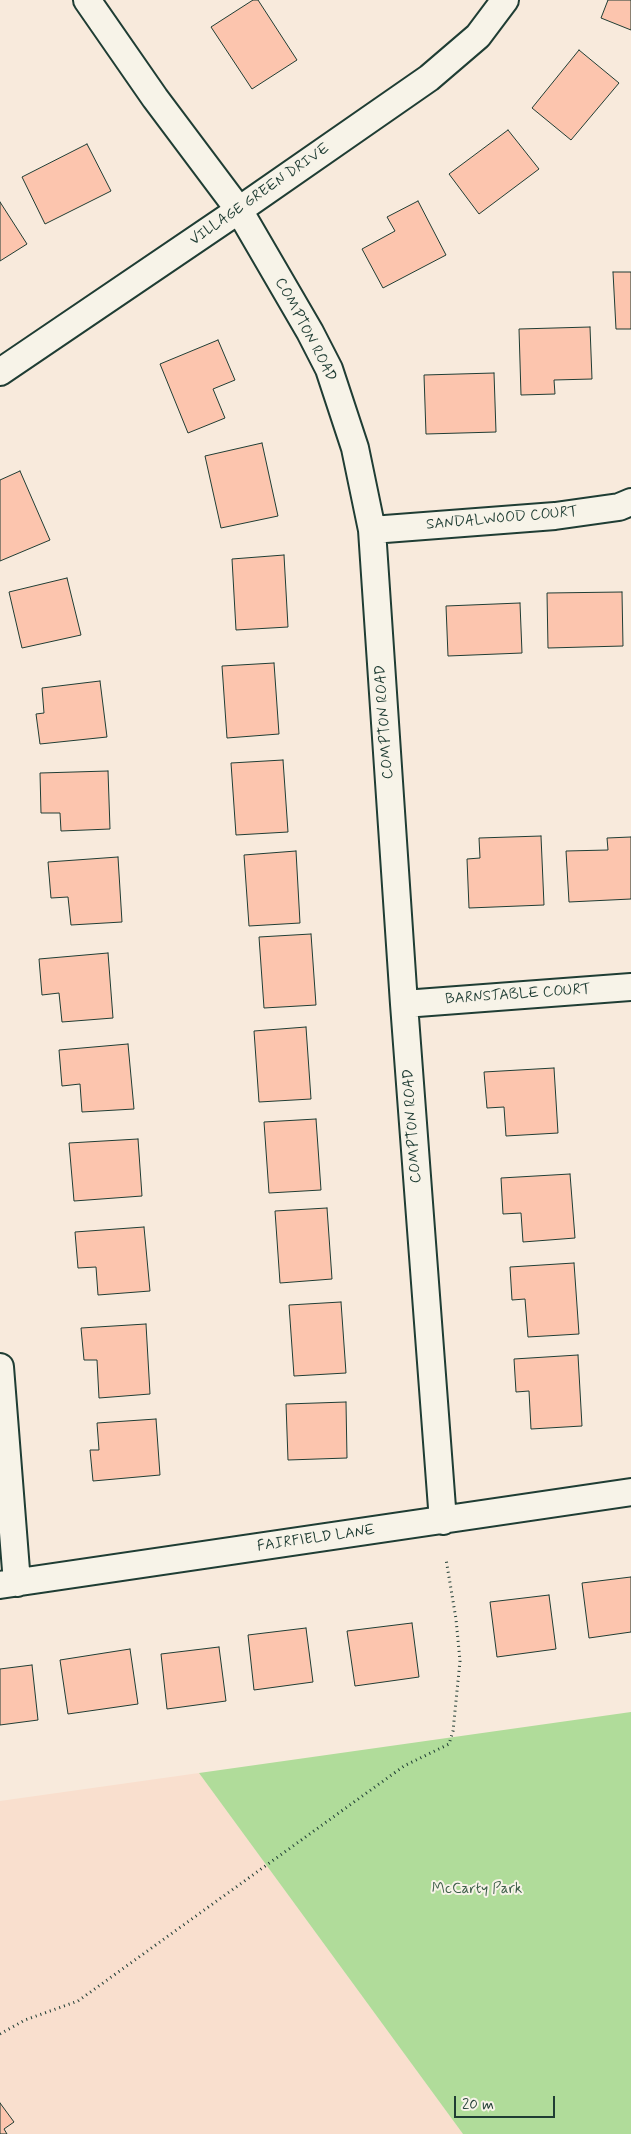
<!DOCTYPE html>
<style>
body{margin:0}
#map{position:relative;width:631px;height:2134px;overflow:hidden;background:#f8eadc;font-family:Mynerve,sans-serif}
canvas{display:block}
.scale{position:absolute;left:454px;top:2096px;width:101px;height:22px;box-sizing:border-box;border:2px solid #1f3d34;border-top:0;padding-left:6px;font-size:15px;line-height:18px;white-space:nowrap;color:#1f3d34;-webkit-text-stroke:4px #f7f3e8;paint-order:stroke}
</style>
<div id="map">
<canvas width="631" height="2134"></canvas>
<div class="scale">20 m</div>
</div>
<script>
const ctx = document.querySelector('canvas').getContext('2d');
ctx.lineJoin = 'round';
function fill(path, color) { ctx.fillStyle = color; ctx.fill(path, 'evenodd'); }
const shape = rows => new Path2D(rows.map(r => 'M' + r).join(''));
function stroke(path, color, width, dash) { ctx.strokeStyle = color; ctx.lineWidth = width; ctx.lineCap = dash ? 'butt' : 'round'; ctx.setLineDash(dash || []); ctx.stroke(path); }
function label(font, color, halo, rows, align = 'center') {
  ctx.font = font + ' Mynerve,sans-serif'; ctx.lineWidth = 4; ctx.setLineDash([]); ctx.textBaseline = 'middle'; ctx.strokeStyle = halo; ctx.fillStyle = color; for (const [text, x, y, turn = 0] of rows) {
    ctx.save(); ctx.translate(x, y); ctx.rotate((+turn || 0) * Math.PI / 180); ctx.textAlign = isNaN(turn) ? turn : align; if (halo) ctx.strokeText(text, 0, 0); ctx.fillText(text, 0, 0); ctx.restore();
  }
}
fill(shape([
 [199,1773,463,2134,0,2134,0,1801]
]), '#f9dfce');
fill(shape([
 [631,1712,631,2134,463,2134,199,1773]
]), '#b0dc9a');
const building = shape([
 [253,0,258,0,297,60,252,89,211,27,253,0],
 [608,0,631,0,631,30,601,18,608,0],
 [579,50,619,83,571,140,532,108,579,50],
 [508,130,539,169,479,214,449,174,508,130],
 [87,144,111,191,45,224,22,177,87,144],
 [418,201,446,255,383,288,362,249,395,231,387,217,418,201],
 [0,202,27,244,0,261,0,202],
 [613,272,631,272,631,329,616,329,613,272],
 [590,327,592,379,554,380,555,394,521,395,519,329,590,327],
 [218,340,235,380,213,389,225,418,188,433,160,364,218,340],
 [494,373,496,432,426,434,424,375,494,373],
 [262,443,278,516,221,528,205,456,262,443],
 [20,471,50,540,0,561,0,480,20,471],
 [284,555,288,627,236,630,232,559,284,555],
 [67,578,81,635,22,648,9,592,67,578],
 [622,592,623,646,548,648,547,593,622,592],
 [520,603,522,653,448,656,446,606,520,603],
 [274,663,279,734,227,738,222,666,274,663],
 [100,681,107,737,40,744,36,714,44,713,42,688,100,681],
 [283,760,288,832,236,835,231,763,283,760],
 [108,771,110,829,61,831,60,813,41,813,40,773,108,771],
 [541,836,544,905,469,908,467,859,480,858,479,838,541,836],
 [631,837,631,899,569,902,566,851,608,850,607,838,631,837],
 [296,851,300,923,249,926,244,855,296,851],
 [118,857,122,922,71,925,68,897,51,898,48,862,118,857],
 [311,934,316,1005,264,1008,259,937,311,934],
 [108,953,113,1018,62,1022,59,993,42,995,39,959,108,953],
 [306,1027,311,1099,259,1102,254,1031,306,1027],
 [128,1044,134,1109,82,1112,80,1084,62,1086,59,1050,128,1044],
 [554,1068,558,1133,506,1136,504,1107,487,1108,484,1072,554,1068],
 [316,1119,321,1190,269,1193,264,1122,316,1119],
 [138,1139,142,1196,74,1201,69,1143,138,1139],
 [570,1174,575,1238,523,1242,521,1213,503,1214,501,1178,570,1174],
 [327,1208,332,1279,280,1283,275,1211,327,1208],
 [144,1227,150,1291,98,1295,96,1267,78,1268,75,1232,144,1227],
 [574,1263,579,1334,528,1337,525,1299,512,1300,510,1267,574,1263],
 [341,1302,346,1373,294,1376,289,1305,341,1302],
 [146,1324,150,1394,99,1398,97,1360,84,1360,81,1328,146,1324],
 [578,1355,582,1426,531,1429,529,1391,516,1392,514,1359,578,1355],
 [346,1402,347,1458,288,1460,286,1404,346,1402],
 [156,1419,160,1475,93,1481,90,1450,99,1450,97,1423,156,1419],
 [631,1577,631,1632,589,1638,582,1583,631,1577],
 [549,1595,556,1649,497,1657,490,1602,549,1595],
 [412,1623,419,1677,355,1686,347,1631,412,1623],
 [306,1628,313,1682,254,1690,248,1635,306,1628],
 [219,1647,226,1701,167,1709,161,1654,219,1647],
 [130,1649,138,1704,68,1714,60,1660,130,1649],
 [32,1665,38,1720,0,1725,0,1669,32,1665],
 [0,2103,14,2122,4,2129,7,2134,0,2134,0,2103]
]);
fill(building, '#fcc5ae');
stroke(building, '#1f3d34', 1);
const street = shape([
 [87,0,155,98,239,210,310,332,329,369,355,448,372,530,404,1004,443,1521],
 [0,372,239,210,429,78,478,36,505,0],
 [372,530,555,516,619,507,631,502],
 [404,1004,631,987],
 [0,1367,17,1583],
 [0,1585,631,1492]
]);
stroke(street, '#1f3d34', 30);
stroke(shape([
 [0,2034,25,2020,78,2001,404,1766,449,1744,453,1731,460,1661,456,1619,446,1559]
]), '#1f3d34', 3, [1, 4]);
stroke(street, '#f7f3e8', 26);
label('15px', '#1f3d34', '#f7f3e8', [
 ["VILLAGE GREEN DRIVE",260,195,-35],
 ["COMPTON ROAD",305,330,62],
 ["SANDALWOOD COURT",502,519,-5],
 ["COMPTON ROAD",385,722,-94],
 ["BARNSTABLE COURT",518,995,-4],
 ["COMPTON ROAD",413,1126,-94],
 ["FAIRFIELD LANE",316,1539,-8]
]);
label('15px', '#3c5d48', '#f7f3e8', [
 ["McCarty Park",477,1890]
]);
</script>
